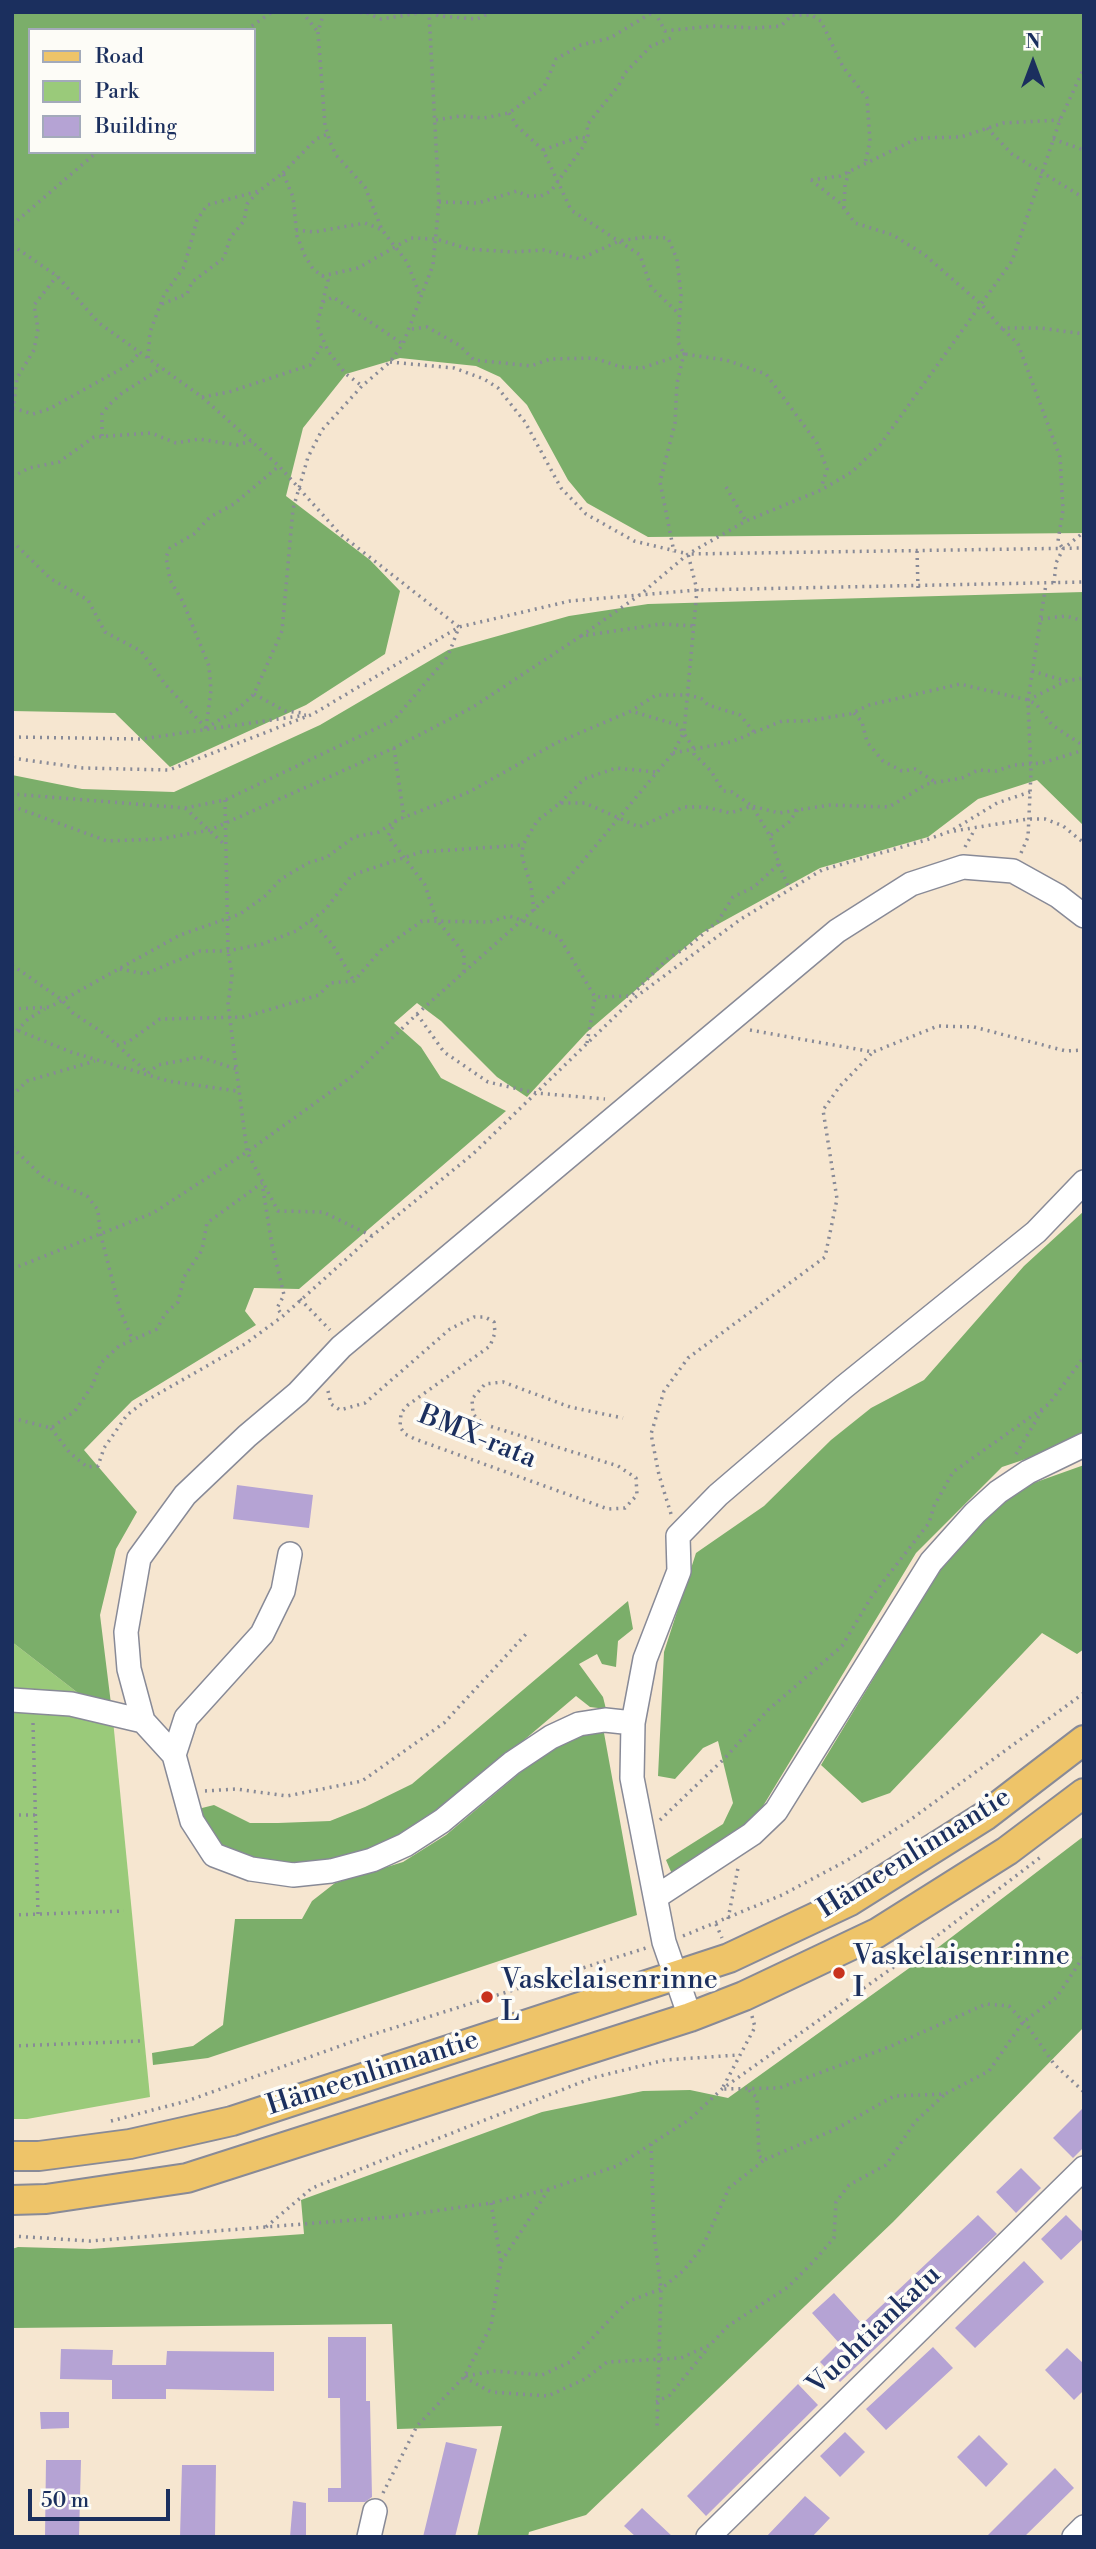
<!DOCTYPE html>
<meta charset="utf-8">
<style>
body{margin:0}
#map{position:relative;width:1096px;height:2549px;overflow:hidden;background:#f6e6d0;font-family:"Libre Bodoni",serif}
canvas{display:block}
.frame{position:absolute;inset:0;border:14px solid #1b2f5e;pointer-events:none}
.legend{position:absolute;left:28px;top:28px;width:228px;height:126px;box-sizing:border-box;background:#fdfcf7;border:2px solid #a3aaba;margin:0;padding:9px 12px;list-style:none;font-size:21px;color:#1b2f5e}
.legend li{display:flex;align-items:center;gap:14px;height:35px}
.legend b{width:35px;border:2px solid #a3aaba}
.north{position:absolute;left:998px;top:28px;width:70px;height:70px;-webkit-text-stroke:5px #fdfcf7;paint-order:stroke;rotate:0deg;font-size:19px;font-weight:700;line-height:28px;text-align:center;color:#1b2f5e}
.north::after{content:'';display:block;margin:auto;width:24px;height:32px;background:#1b2f5e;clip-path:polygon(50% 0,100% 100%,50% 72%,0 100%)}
.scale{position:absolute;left:28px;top:2489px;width:142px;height:32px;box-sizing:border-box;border:4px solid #1b2f5e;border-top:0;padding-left:9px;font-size:21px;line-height:24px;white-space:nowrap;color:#1b2f5e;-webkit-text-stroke:5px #fdfcf7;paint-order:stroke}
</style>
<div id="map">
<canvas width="1096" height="2549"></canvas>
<div class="frame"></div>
<ul class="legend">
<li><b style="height:9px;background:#eec469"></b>Road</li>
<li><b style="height:19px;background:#9aca7a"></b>Park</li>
<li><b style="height:19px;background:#b5a3d4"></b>Building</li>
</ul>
<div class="north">N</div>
<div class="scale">50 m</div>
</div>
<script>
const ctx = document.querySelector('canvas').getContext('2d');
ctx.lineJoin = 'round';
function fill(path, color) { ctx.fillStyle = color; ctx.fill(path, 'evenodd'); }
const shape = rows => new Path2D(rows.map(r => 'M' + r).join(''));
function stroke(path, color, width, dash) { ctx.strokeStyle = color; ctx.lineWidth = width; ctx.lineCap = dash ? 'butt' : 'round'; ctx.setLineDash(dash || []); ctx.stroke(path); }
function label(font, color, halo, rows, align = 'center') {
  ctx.font = font + ' "Libre Bodoni",serif'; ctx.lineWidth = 7; ctx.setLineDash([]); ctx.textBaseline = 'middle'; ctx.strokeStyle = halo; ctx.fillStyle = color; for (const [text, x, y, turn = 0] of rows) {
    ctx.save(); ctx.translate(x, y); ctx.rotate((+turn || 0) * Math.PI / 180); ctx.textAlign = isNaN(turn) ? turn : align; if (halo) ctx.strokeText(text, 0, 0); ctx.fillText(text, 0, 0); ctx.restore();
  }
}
fill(shape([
 [12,1642,113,1720,150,2097,27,2119,12,2119]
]), '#9aca7a');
fill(shape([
 [12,12,1084,12,1084,533,648,537,587,503,568,480,527,405,500,377,476,366,400,358,346,374,303,428,286,496,370,560,400,591,385,654,306,705,170,767,115,713,12,711],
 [30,30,254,30,254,152,30,152],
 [1084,592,1084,826,1037,780,978,799,928,837,820,868,702,933,587,1032,527,1097,497,1077,441,1021,417,1003,394,1023,421,1047,441,1078,506,1111,299,1289,254,1288,245,1311,256,1325,132,1401,84,1450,137,1512,116,1549,100,1615,113,1720,12,1642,12,775,82,789,174,792,320,725,448,650,569,616,648,604],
 [1084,1211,1084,1434,1062,1447,1002,1467,916,1553,757,1816,672,1874,666,1860,723,1824,733,1803,718,1741,703,1748,675,1779,658,1776,664,1652,696,1553,764,1506,831,1440,871,1408,924,1380,1024,1266],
 [1084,1465,1084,1649,1077,1654,1042,1633,890,1793,862,1803,821,1765,941,1567,988,1509,1014,1490],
 [628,1601,633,1629,618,1641,616,1667,602,1664,597,1654,579,1664,603,1697,606,1709,590,1707,576,1696,432,1818,383,1850,287,1868,224,1853,198,1809,214,1805,250,1823,278,1823,330,1821,365,1807,412,1784],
 [587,1731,604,1733,637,1915,208,2058,153,2065,152,2053,193,2046,223,2025,235,1919,302,1919,312,1901,335,1883,403,1862,446,1835,547,1750],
 [1084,1836,1084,2027,893,2222,586,2515,529,2532,528,2537,477,2537,502,2426,397,2429,392,2324,12,2328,12,2249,18,2247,90,2249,304,2234,301,2200,542,2112,643,2091,690,2090,728,2098,940,1946]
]), '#7bae6a');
fill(shape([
 [237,1485,313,1495,309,1528,233,1519],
 [1084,2107,1084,2147,1073,2158,1053,2138],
 [1021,2168,1041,2188,1016,2213,996,2192],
 [978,2215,997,2234,840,2382,820,2362,839,2343,812,2313,834,2293,862,2324],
 [1066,2215,1084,2233,1084,2238,1061,2260,1041,2239],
 [1024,2261,1044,2282,975,2348,955,2328],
 [328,2337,366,2337,366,2401,370,2401,372,2497,365,2502,328,2502,328,2488,341,2488,340,2398,328,2398],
 [933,2347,953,2368,886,2430,866,2409],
 [1067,2348,1084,2364,1084,2390,1074,2400,1045,2370],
 [61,2349,113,2350,112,2365,166,2365,167,2351,274,2352,274,2391,166,2389,166,2399,112,2399,112,2380,60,2379],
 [798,2384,818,2405,706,2516,687,2496],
 [40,2412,69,2412,69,2428,41,2429],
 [845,2432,865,2452,840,2477,820,2456],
 [979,2435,1008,2464,986,2487,957,2457],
 [446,2442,477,2449,455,2537,423,2537],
 [46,2460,81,2460,79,2537,45,2537],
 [182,2465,216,2465,215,2537,180,2537],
 [1055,2468,1074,2488,1024,2537,986,2537],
 [805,2496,830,2518,812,2537,766,2537],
 [293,2501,306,2503,306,2537,290,2537],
 [642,2508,673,2537,636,2537,624,2526]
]), '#b5a3d4');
const minor = shape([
 [290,1554,283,1591,262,1634,186,1718,174,1755,192,1821,214,1855,251,1869,293,1875,331,1871,372,1860,405,1845,442,1821,512,1763,551,1737,579,1724,605,1720,633,1723],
 [12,1700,71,1704,143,1721,174,1755],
 [143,1721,129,1669,126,1632,139,1558,185,1495,247,1436,298,1393,341,1347,837,931,911,884,963,867,1013,871,1058,896,1084,916],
 [656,1897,752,1834,776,1811,931,1562,975,1513,998,1492,1028,1472,1084,1445],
 [690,2017,664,1942,632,1778,633,1723,645,1659,679,1571,678,1536,718,1495,844,1387,1036,1232,1084,1182],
 [369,2537,375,2511],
 [708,2537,1084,2168],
 [1074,2537,1084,2527]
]);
const major = shape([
 [12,2156,39,2156,130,2144,232,2121,729,1958,850,1901,985,1816,1084,1740],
 [12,2200,46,2199,187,2178,690,2017,744,1996,877,1933,1007,1851,1084,1793]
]);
stroke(minor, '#888a97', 26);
stroke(major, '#888a97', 32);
stroke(shape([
 [302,12,318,32],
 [324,12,318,32,325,125,330,142,336,155,365,187,382,230,407,262,421,298],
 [353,12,367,13,381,19,426,12],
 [430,12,439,16,477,19,492,12],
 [655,12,665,31,712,26,756,28,781,26,792,15,811,15,821,21,843,67,867,98,870,141,865,164],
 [12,14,15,12],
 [246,30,272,12],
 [509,113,517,126,543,150,571,210,640,255,651,287,679,314],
 [436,120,460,116,484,118,509,113,544,87,556,59,581,45,610,38,653,12],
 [987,128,1012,154,1084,198],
 [1053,139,1084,150],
 [543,150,579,137,586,138],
 [283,173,316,139,328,134],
 [811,180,840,203,855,223,893,235,925,255,983,306,1001,328,1041,328,1084,334],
 [811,180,840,176,918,138,961,137,1003,123,1060,120],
 [439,202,478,203,517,191,527,196,541,196,551,191,583,147,588,135,587,125,619,85,625,73,651,46,671,38],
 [844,208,845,185,849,172],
 [12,225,97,152],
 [296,230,314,232,365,223,382,230],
 [12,245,57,276,99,323,202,397,279,466,340,534,459,627,448,656,394,720,225,800,185,808,12,794],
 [322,276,358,268,411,238,436,239,469,249,512,252,544,250,580,259,619,241,646,237,668,238,677,259,681,295,678,342,684,354,726,360,766,374,817,443,827,469,821,488],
 [323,302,333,297,403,344],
 [162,304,187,294,192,282,224,258,230,238,244,221,247,204,258,192],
 [412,329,427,327,459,345,474,360,531,366,550,359,594,358,621,367,642,368,684,354,677,383,675,423,660,482,674,552],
 [1003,329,1018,344,1060,457,1063,510,1058,541,1063,549],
 [148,358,150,332,164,295,184,267,197,220,207,205,259,191,283,173,293,197,297,236,305,256,313,269,328,280,317,325,328,351,346,374,362,386],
 [390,362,454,368,484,379,498,388,525,422,561,488,586,514,634,541,688,554],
 [202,397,229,392,310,365,324,342],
 [13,408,33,414,49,409,130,364,139,353],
 [12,417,17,378,34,350,38,329,34,305,57,276],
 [102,436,102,414,109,405,122,393,162,368],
 [12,477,29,468,59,462,94,437,151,433,176,443,199,439,237,445,251,441],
 [726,487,746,521],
 [12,541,51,579,88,600,105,632,141,651,165,684,206,728],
 [917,551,918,588],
 [1054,583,1056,563,1063,549,1084,532],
 [1041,619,1066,616,1084,621],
 [581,636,641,594,688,554,746,521,821,490,852,472,880,445,1012,261,1060,120,1084,68],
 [1032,671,1066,681],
 [254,694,285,711,304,713],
 [1028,700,1066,681,1084,678],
 [854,713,862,722,867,742,883,761,902,771,915,769,935,782],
 [206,728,238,709,254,694,282,631,293,509,308,457,322,430,362,386,390,362,403,344,433,265,439,202,429,12],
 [206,728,211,690,209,666,183,602,170,580,166,557,170,548,194,534,210,517,234,504,279,466],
 [12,737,141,739,306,715],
 [394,748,404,818],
 [673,753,731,742,782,721,806,721,850,714,869,705,960,684,1028,700,1036,704,1052,725,1084,746],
 [12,758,83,768,169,770,313,714,459,627,570,601,697,590,1084,582],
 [225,800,228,951,232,975,228,1004,247,1152,278,1211,323,1212,372,1236],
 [560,803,584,779,616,768,656,772],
 [12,806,107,841,160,839,210,830,394,748,473,707,581,636,661,624,695,626],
 [185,808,224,844],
 [396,821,388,836,425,885,436,919,464,953,464,973],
 [954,831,1028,819,1045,819,1063,826,1084,843],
 [771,835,789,822,799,808],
 [965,847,975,829],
 [1021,853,1028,837,1031,772,1028,700,1046,584],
 [779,864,789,888],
 [534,911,531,886,522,857,523,845,537,821,560,803,585,803,639,827,684,807,705,807,730,813,752,806,779,813,830,805,889,807,927,784,962,778,978,770,996,771,1014,765,1042,763,1084,750],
 [311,920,332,944,354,981],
 [12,965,62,1000,73,1013,105,1034,147,1072],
 [120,969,145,974,200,951,228,951,262,944,296,931,325,910,352,875,421,852,523,845],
 [12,1009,50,1007,180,935,240,914,264,897,281,879,308,863,327,857,354,837,379,832,397,820,469,792,556,743,631,711,656,695,689,695,702,699,708,705,740,715,754,732],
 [417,1014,444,1052,488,1082,536,1093,605,1099],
 [12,1028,71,1052,168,1081,237,1091],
 [750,1030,873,1052,938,1026,974,1027,1066,1051,1084,1050],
 [12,1036,28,1019,45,1009],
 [587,1043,595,997],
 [117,1045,128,1042,160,1019,244,1017,319,995,330,983,354,981,381,950,422,921,490,922,509,916,524,921,559,937,595,997,631,996,667,959,689,946,718,921,733,897,754,887,779,864,770,836,752,806,732,792,723,791,711,771,694,754,693,747,678,725,631,711],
 [148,1073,158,1065,200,1057,236,1069],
 [12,1096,27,1081,95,1061],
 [12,1147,44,1178,87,1196,98,1210,100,1232,120,1310,133,1341],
 [263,1189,272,1245,284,1295,277,1308,283,1316],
 [12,1269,153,1213,247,1152,354,1075,417,1014,567,880,673,753,684,732,697,590,688,554,1084,548],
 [300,1299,330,1330],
 [328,1391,331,1404,340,1410,365,1403,450,1329,474,1317,485,1317,494,1322,495,1333,490,1346,408,1405,401,1413,400,1427,405,1434,415,1439,608,1509,625,1508,637,1495,636,1478,618,1466,483,1424,473,1414,472,1399,485,1384,503,1382,570,1407,623,1418],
 [12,1418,51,1428,75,1411,92,1386,101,1363,119,1346,157,1329,165,1314,178,1302,184,1277,202,1250,207,1223,262,1183],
 [51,1428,69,1452,87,1467,98,1466,104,1448,127,1415,144,1402,245,1344,283,1316,372,1236,473,1154,633,999,741,919,822,870,926,840,951,831,997,803,1030,792],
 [1016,1454,1043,1409],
 [671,1514,659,1475,651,1434,664,1391,688,1358,825,1257,837,1199,823,1110,840,1086,873,1052],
 [33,1723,38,1914],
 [205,1791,236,1789,287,1796,362,1781,444,1723,527,1633],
 [12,1815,35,1815],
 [660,1820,725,1758,768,1710,842,1646,872,1596,929,1523,934,1506,953,1472,1049,1404,1084,1357],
 [12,1915,124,1911],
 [728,1919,738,1868],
 [716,1924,722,1938],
 [683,1936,782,1895,846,1861,910,1820,1084,1693],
 [752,2016,755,2027,722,2089,779,2088,889,2047,986,2004,1009,2006,1029,2028,1054,2064,1084,2092],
 [12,2046,141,2041],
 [749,2090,757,2098,759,2156,764,2160,836,2129,894,2096,945,2094,989,2071,1023,2022,1056,1998,1084,1956],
 [111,2121,187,2101,368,2036,646,1948],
 [651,2144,654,2234,661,2289,657,2427],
 [491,2203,501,2262],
 [266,2227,312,2188,592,2078,665,2060,738,2055],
 [12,2236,90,2241,391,2217,491,2203,549,2189,617,2166,690,2119,722,2089,933,1939,1042,1856],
 [466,2376,494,2371,542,2375,570,2362,617,2312,629,2301,661,2289,684,2270,703,2246,729,2188,763,2161],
 [464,2377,491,2392,548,2396,585,2379,607,2362,681,2358,710,2345,728,2326,788,2287,814,2261,834,2238,836,2202,849,2185,886,2165,915,2122,945,2094],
 [656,2402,670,2395,709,2347],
 [383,2493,417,2426,464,2377,491,2326,501,2262,549,2189]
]), '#888a97', 3.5, [2, 5]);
stroke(minor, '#fff', 23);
stroke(major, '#eec469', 28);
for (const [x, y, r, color] of [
 [839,1973,7,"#c8321e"],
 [487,1997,7,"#c8321e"]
]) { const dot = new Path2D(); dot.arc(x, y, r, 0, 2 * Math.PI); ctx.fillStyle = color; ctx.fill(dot); stroke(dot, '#fdfcf7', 2.5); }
label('28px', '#1b2f5e', '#fdfcf7', [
 ["BMX-rata",477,1438,22],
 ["Hämeenlinnantie",915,1854,-32],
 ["Hämeenlinnantie",373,2074,-18],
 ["Vuohtiankatu",875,2331,-44]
]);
label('28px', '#1b2f5e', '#fdfcf7', [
 ["Vaskelaisenrinne",853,1957],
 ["I",853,1989],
 ["Vaskelaisenrinne",501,1981],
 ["L",501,2013]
], 'left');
</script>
